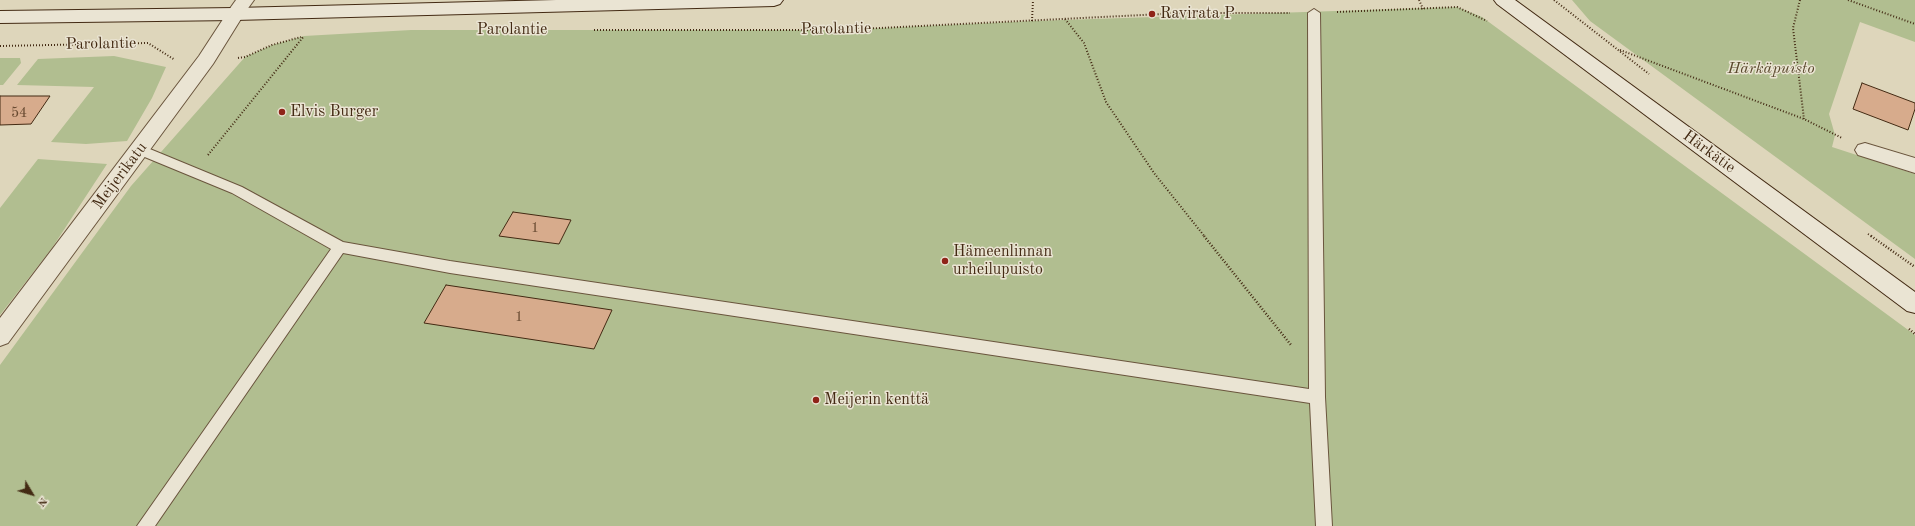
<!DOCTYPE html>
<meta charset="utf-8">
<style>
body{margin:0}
#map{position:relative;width:1915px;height:526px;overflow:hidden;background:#ded6bb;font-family:"Old Standard TT",serif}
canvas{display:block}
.north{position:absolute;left:12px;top:474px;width:40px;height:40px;-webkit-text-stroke:3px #eae4d3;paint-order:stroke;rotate:128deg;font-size:11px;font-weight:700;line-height:16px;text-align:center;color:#432a13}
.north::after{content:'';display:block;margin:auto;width:14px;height:18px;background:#432a13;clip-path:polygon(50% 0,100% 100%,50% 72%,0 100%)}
</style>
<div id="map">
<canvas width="1915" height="526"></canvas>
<div class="north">N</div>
</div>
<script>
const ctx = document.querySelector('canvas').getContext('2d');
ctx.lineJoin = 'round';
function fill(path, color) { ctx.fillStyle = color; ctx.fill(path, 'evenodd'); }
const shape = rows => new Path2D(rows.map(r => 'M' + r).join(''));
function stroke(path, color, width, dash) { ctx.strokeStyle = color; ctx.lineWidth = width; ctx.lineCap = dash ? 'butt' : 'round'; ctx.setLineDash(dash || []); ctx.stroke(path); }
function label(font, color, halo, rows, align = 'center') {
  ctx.font = font + ' "Old Standard TT",serif'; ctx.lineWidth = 3; ctx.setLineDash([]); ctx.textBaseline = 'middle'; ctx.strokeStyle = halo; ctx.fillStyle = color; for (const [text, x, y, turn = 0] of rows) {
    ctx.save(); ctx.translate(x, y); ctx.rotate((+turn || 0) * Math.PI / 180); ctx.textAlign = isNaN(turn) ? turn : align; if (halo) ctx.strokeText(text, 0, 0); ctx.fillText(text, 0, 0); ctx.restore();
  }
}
fill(shape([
 [1572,0,1915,0,1915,42,1860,22,1829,114,1835,135,1832,147,1915,174,1915,259,1590,21],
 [1457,7,1482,17,1915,335,1915,526,0,526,0,365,131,186,245,57,272,45,304,36,411,30,839,30,1032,21],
 [114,56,166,67,152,98,127,141,86,144,51,142,94,87,17,85,38,59],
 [0,58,20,58,21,63,3,85,0,85],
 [38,159,107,164,52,248,0,315,0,208]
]), '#b1be90');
const building = shape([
 [1862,83,1915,103,1915,109,1908,130,1853,109,1862,83],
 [0,96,50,96,31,124,0,125,0,96],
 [513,212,571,220,559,244,499,236,513,212],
 [446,285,612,310,594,349,424,323,446,285]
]);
fill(building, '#d7ab8c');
stroke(building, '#432a13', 1);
const service = shape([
 [1314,9,1320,13,1325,397,1332,526,1316,526,1310,403,450,273,343,253,155,526,137,526,331,249,232,193,135,153,134,150,135,147,140,145,145,147,242,187,343,242,450,261,1309,389,1308,13,1314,9]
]);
const minor = shape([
 [235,8,241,10,244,14,213,64,8,343,0,346,0,318,199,56,229,10,235,8],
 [1865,143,1915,158,1915,173,1858,155,1855,150,1858,145,1865,143]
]);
const tertiary = shape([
 [236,0,254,0,241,18,235,20,229,18,226,14,236,0]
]);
const secondary = shape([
 [556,0,783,0,780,4,774,6,235,20,0,23,0,11,235,8,556,0],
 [1494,0,1515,0,1915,292,1915,313,1907,311,1497,4,1494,0]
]);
stroke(service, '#6a553d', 2);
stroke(minor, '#6a553d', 2);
stroke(tertiary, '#6a553d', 2);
stroke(secondary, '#432a13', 2);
stroke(shape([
 [1419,0,1423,9],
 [1554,0,1649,74],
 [1800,0,1793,28,1804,119],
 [1848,0,1915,24],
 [1337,12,1457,7,1487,21],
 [1065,19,1084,43,1106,102,1154,173,1205,237],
 [1032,21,1033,0],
 [594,30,839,30,1183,13,1290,13],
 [0,46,148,43,175,60],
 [1620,50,1804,119,1842,138],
 [238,58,245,57,272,45,301,37],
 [208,155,304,36],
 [1868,234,1873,237]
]), '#432a13', 2, [1, 2]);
stroke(shape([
 [1204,236,1291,345],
 [1871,236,1915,267],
 [1909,329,1915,334]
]), '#432a13', 2.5, [1, 2]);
fill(service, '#eae4d3');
fill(minor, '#eae4d3');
fill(tertiary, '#eae4d3');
fill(secondary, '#eae4d3');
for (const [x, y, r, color] of [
 [1152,14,4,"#8f2418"],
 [282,112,4,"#8f2418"],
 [945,261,4,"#8f2418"],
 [816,400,4,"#8f2418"]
]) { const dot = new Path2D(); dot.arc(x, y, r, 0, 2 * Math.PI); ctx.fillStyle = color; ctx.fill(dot); stroke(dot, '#eae4d3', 1.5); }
label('14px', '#684a31', null, [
 ["54",19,113],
 ["1",535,228],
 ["1",519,317]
]);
label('16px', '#432a13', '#eae4d3', [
 ["Ravirata P",1160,14],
 ["Elvis Burger",290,112],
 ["Hämeenlinnan",953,252],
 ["urheilupuisto",953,270],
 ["Meijerin kenttä",824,400]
], 'left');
label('16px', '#432a13', '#eae4d3', [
 ["Parolantie",836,29,-1],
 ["Parolantie",512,30],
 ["Parolantie",101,44,-1],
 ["Härkätie",1709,152,36],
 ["Meijerikatu",120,176,-53]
]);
label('italic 16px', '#59482c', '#eae4d3', [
 ["Härkäpuisto",1771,69]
]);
</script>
